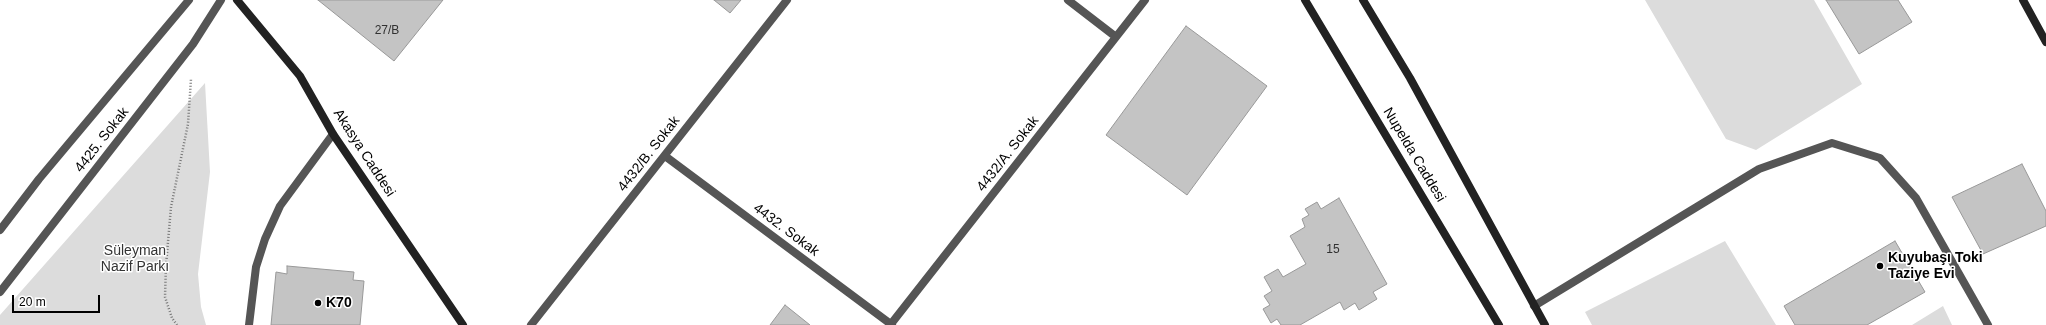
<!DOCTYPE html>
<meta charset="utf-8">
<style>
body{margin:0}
#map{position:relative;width:2046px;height:325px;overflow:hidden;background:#fff;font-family:Helvetica,sans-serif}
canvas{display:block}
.scale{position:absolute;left:12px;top:295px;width:88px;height:18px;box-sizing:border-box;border:2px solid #000;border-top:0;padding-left:5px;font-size:12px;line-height:14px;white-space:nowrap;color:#000;-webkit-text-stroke:3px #fff;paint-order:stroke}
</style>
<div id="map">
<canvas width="2046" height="325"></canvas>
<div class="scale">20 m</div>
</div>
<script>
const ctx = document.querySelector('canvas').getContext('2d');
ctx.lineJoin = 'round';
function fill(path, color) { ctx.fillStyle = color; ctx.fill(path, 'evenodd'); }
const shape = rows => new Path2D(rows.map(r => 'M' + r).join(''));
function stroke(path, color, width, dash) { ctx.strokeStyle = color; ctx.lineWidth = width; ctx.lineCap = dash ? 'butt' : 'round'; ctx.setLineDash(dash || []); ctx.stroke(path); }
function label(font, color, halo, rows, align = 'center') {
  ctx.font = font + ' Helvetica,sans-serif'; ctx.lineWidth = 3; ctx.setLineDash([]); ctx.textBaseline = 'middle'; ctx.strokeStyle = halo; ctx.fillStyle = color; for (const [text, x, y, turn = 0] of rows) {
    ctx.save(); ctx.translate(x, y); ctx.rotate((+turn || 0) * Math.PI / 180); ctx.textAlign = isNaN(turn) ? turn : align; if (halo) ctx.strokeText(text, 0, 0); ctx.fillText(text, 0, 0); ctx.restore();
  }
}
fill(shape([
 [1645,0,1814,0,1862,84,1756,150,1726,139],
 [205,83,210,172,198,274,201,307,206,325,0,325,0,315],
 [1725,241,1776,325,1592,325,1585,312],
 [1943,306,1952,325,1912,325]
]), '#dcdcdc');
const building = shape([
 [318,0,443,0,394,61,318,0],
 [714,0,741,0,730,13,714,0],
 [1826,0,1898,0,1912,22,1859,54,1826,0],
 [1186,26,1267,86,1187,195,1106,135,1186,26],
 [2022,164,2046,211,2046,226,1983,254,1952,197,2022,164],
 [1339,198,1387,284,1373,292,1377,299,1359,310,1355,303,1344,310,1340,302,1300,325,1281,325,1277,319,1271,323,1263,309,1270,305,1264,296,1272,291,1264,277,1278,269,1283,277,1306,264,1290,236,1305,227,1302,219,1309,215,1305,209,1317,202,1321,209,1339,198],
 [1895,241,1925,292,1867,325,1795,325,1784,306,1895,241],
 [287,266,354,272,353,280,364,281,360,325,271,325,276,272,287,274,287,266],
 [785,305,810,325,770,325,785,305]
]);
fill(building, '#c4c4c4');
stroke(building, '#999', 1);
stroke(shape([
 [177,325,172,318,165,297,166,265,171,207,188,124,191,79]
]), '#777', 2.5, [1, 2]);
stroke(shape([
 [1068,0,1116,37],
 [665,156,892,325],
 [0,230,39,179,189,0],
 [0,292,193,44,221,0],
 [1534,306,1759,169,1832,143,1880,158,1916,198,1988,325],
 [891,324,1145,0],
 [249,325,256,267,265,239,280,206,333,134],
 [531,325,787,0]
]), '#555', 8);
stroke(shape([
 [237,0,300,76,333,134,463,325],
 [1305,0,1499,325],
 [1363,0,1410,78,1545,325],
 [2023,0,2046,42]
]), '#222', 8);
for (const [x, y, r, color] of [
 [1880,266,4,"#000"],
 [318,303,4,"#000"]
]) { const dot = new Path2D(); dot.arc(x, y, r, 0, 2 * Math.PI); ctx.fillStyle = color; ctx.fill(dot); stroke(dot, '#fff', 1.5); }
label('12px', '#313131', null, [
 ["27/B",387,31],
 ["15",1333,250]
]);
label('14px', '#000', '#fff', [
 ["4425. Sokak",102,140,-52],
 ["Akasya Caddesi",364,153,57],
 ["4432/B. Sokak",649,154,-52],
 ["4432/A. Sokak",1008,154,-52],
 ["Nupelda Caddesi",1414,155,59],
 ["4432. Sokak",786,230,37]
]);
label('14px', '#333', '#fff', [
 ["Süleyman",135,251],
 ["Nazif Parkı",135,267]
]);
label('bold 14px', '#000', '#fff', [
 ["Kuyubaşı Toki",1888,258],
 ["Taziye Evi",1888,274],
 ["K70",326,303]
], 'left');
</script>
